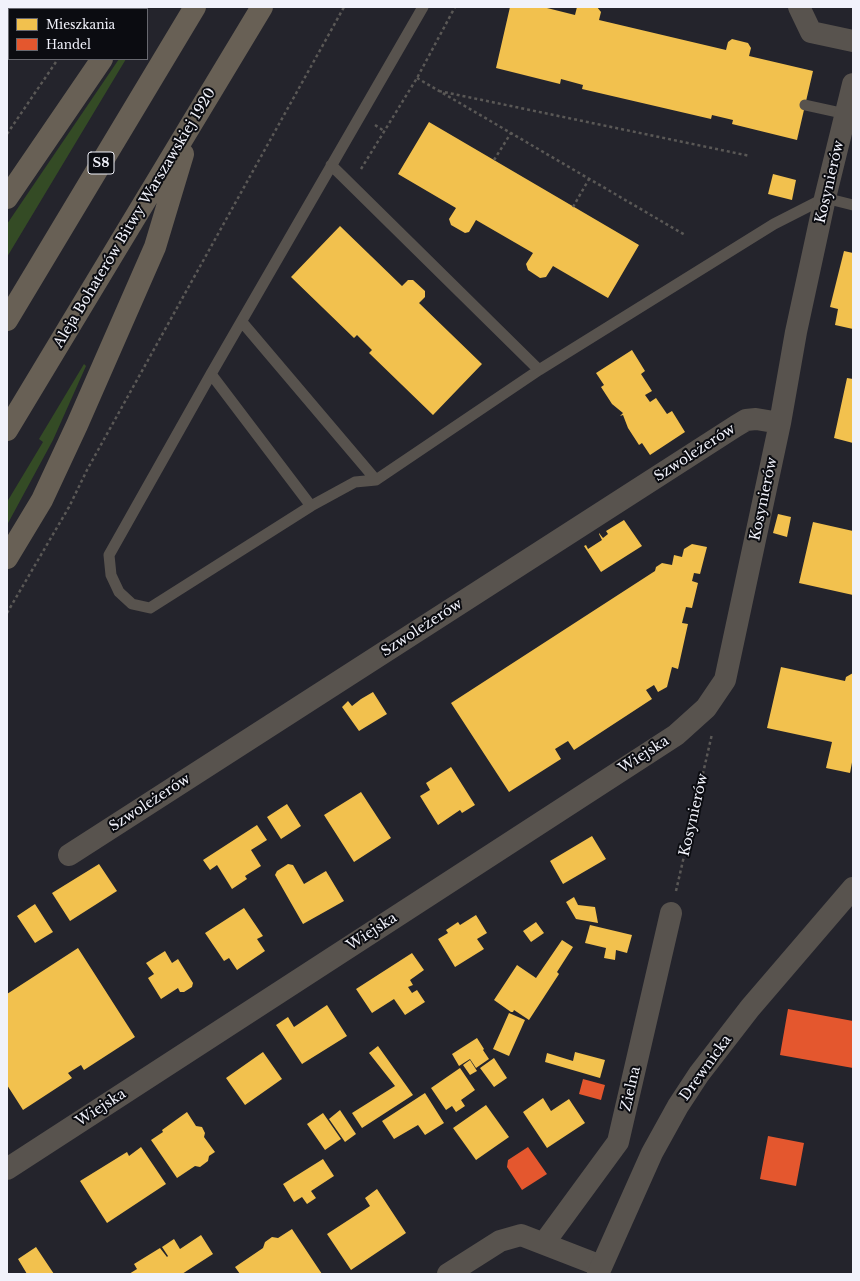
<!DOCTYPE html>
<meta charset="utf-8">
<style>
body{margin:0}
#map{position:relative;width:860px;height:1281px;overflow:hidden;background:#24242c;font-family:"Libre Baskerville",serif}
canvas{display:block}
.frame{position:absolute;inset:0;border:8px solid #f1f2fb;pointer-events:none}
.legend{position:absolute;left:8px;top:8px;width:140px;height:52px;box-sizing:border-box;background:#0b0c11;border:1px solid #67686f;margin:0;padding:5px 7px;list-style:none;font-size:12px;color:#f1f2fb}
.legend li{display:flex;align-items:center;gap:8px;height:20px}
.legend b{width:20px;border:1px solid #67686f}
</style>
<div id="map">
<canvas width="860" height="1281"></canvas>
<div class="frame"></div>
<ul class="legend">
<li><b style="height:11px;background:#f2c14e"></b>Mieszkania</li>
<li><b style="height:11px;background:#e4572e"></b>Handel</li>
</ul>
</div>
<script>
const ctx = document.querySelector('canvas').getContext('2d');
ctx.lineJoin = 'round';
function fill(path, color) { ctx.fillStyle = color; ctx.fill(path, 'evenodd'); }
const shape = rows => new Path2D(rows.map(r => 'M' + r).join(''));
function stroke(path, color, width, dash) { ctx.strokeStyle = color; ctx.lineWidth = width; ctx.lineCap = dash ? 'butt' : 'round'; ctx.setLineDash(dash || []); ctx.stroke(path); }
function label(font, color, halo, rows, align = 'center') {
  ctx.font = font + ' "Libre Baskerville",serif'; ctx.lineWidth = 4; ctx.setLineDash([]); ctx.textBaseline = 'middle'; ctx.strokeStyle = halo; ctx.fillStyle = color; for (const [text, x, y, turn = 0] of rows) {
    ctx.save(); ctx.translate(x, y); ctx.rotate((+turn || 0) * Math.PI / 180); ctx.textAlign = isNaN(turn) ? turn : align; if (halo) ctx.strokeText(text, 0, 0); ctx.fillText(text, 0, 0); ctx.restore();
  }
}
fill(shape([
 [119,59,126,59,7,257,7,224],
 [84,364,86,366,53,440,7,525,7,502,43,442,39,439]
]), '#344b25');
fill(shape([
 [510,7,543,7,575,15,577,7,597,7,601,12,599,20,726,50,728,42,732,39,748,43,751,48,749,56,813,71,797,140,732,124,733,120,712,115,711,119,582,89,583,85,561,79,560,84,496,68],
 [429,122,639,245,608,298,553,266,546,277,540,278,528,270,526,264,533,253,476,220,469,232,465,233,451,225,449,219,456,208,398,174],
 [773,174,796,180,792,200,768,194],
 [340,226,402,286,408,280,413,280,425,291,425,297,419,303,482,364,433,415,369,353,372,350,357,335,354,338,291,277],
 [844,251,853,253,853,329,835,325,838,309,830,307],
 [632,350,645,371,641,374,652,391,645,395,650,402,656,398,667,414,672,411,685,432,650,455,642,443,639,445,628,428,623,415,620,416,623,413,612,404,601,387,604,385,596,373],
 [847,378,853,379,853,443,834,438],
 [778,514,791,517,787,537,773,533],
 [624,520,642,546,601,572,584,546,586,545,588,549,602,540,599,534,599,533,603,538,608,534,606,531],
 [813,522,853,531,853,595,799,583],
 [692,544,707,547,700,574,694,573,692,581,698,583,692,608,686,607,682,623,688,624,678,669,672,667,667,687,658,692,654,685,646,690,652,699,574,750,568,741,555,749,561,759,509,792,451,703,655,571,656,567,662,563,672,565,674,555,682,557,684,549],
 [781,667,845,681,846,677,853,673,853,757,850,773,826,768,832,742,767,728],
 [373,692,387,714,359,731,342,707,348,701,352,706,361,699],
 [451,767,475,805,462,813,460,810,438,825,420,796,430,790,426,783],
 [361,792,391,838,354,862,324,815],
 [287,804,301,826,281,839,267,817],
 [257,825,267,840,251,850,261,866,245,876,247,879,232,889,217,865,210,870,203,860],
 [592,836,606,859,563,884,550,861],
 [99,864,117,891,70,921,52,893],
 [288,864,293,865,304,884,326,871,344,901,303,924,275,875,277,871],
 [574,897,578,905,595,907,598,923,576,919,566,902],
 [35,904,53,932,35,943,17,916],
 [244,908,263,936,257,939,265,951,237,970,229,958,224,961,205,933],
 [476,915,487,933,477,939,484,949,455,967,438,939,448,933,446,930,458,922,460,925],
 [536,922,544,933,531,942,523,931],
 [590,925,632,935,627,953,616,950,615,960,604,958,606,948,585,943],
 [562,940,573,947,557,972,559,974,529,1020,514,1010,513,1012,511,1012,494,1000,517,965,536,978],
 [78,948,135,1037,84,1070,81,1065,68,1073,72,1078,23,1110,7,1085,7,994],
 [165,951,172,963,178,959,193,983,192,987,184,992,180,992,178,988,161,999,148,978,154,974,146,963],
 [412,953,424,970,410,980,413,985,408,987,412,993,417,990,425,1002,405,1015,394,999,372,1013,356,989],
 [327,1005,347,1036,302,1064,276,1025,288,1017,294,1027],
 [509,1013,525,1020,509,1056,493,1049],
 [477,1038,484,1049,483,1050,489,1059,476,1068,470,1059,459,1066,452,1054],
 [378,1046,413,1095,362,1128,352,1113,395,1086,369,1053],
 [263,1052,282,1079,245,1105,226,1078],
 [575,1052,605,1060,600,1078,545,1062,547,1053,573,1061],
 [494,1058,507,1078,494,1087,480,1068],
 [470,1060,477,1071,470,1075,463,1065],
 [460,1068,475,1090,461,1100,465,1106,456,1112,452,1106,446,1110,431,1088],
 [425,1093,444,1123,425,1135,418,1125,394,1139,382,1121],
 [543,1098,551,1111,569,1099,585,1123,547,1148,523,1112],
 [486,1105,509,1137,476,1160,453,1128],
 [340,1110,356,1134,345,1142,329,1119],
 [187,1112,196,1126,202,1127,205,1133,204,1137,215,1152,209,1156,208,1161,200,1167,195,1166,177,1178,151,1140,163,1132,162,1130],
 [323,1113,341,1139,325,1150,307,1124],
 [141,1147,166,1184,107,1223,80,1181,127,1152,129,1156],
 [323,1159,334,1176,311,1191,316,1198,307,1204,302,1197,294,1202,283,1184],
 [377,1189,406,1233,351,1270,327,1234,370,1206,365,1198],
 [292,1229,322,1274,240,1274,235,1267,263,1248,265,1242,272,1237,278,1238],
 [201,1235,213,1254,182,1274,129,1274,137,1269,134,1264,160,1248,167,1257,168,1256,162,1247,174,1239,180,1249],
 [36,1247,54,1274,27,1274,18,1259]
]), '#f2c14e');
fill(shape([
 [788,1009,853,1021,853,1068,780,1055],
 [583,1079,605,1085,601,1100,579,1094],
 [768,1136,804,1143,796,1186,760,1179],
 [528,1147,547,1174,522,1190,507,1167,508,1160]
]), '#e4572e');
stroke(shape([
 [91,9,93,7],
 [417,78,685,235],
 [439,91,750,156],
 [375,125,384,131],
 [7,134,58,59],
 [494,160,511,133],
 [361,169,417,78,455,7],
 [573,207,589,179],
 [7,613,69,507,87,470,344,7],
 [676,891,712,734]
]), '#5a5856', 2.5, [3, 3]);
stroke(shape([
 [423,7,211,374,109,555,111,575,119,592,132,604,150,608,311,506,355,482,376,480,539,370,774,224,825,198,853,205],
 [805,105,846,114],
 [331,165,539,370],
 [242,322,376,480],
 [211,374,311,506]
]), '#58534e', 11);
stroke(shape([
 [799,7,811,32,853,41],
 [69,855,736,426,746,420,756,419,780,423],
 [7,1169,676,735,706,708,725,680,780,423,796,332,825,198,853,84],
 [544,1243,618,1142,671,913],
 [448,1274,500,1241,521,1235,601,1266]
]), '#58534e', 22);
stroke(shape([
 [598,1274,652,1153,678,1106,699,1074,750,1008,853,888]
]), '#58534e', 22);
stroke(shape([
 [136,9,137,7],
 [7,198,102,59],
 [7,320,195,7],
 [7,430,262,7],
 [7,558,42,500,77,425,155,247,183,154]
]), '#686055', 22);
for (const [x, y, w] of [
 [101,163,26]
]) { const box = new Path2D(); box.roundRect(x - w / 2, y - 11, w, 22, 3); ctx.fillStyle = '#0b0c11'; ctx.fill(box); stroke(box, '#f1f2fb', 1); }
label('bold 13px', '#f1f2fb', null, [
 ["S8",101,163]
]);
label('14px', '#f1f2fb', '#0b0c11', [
 ["Kosynierów",830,182,-77],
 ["Aleja Bohaterów Bitwy Warszawskiej 1920",135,218,-59],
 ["Szwoleżerów",695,453,-33],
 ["Kosynierów",764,499,-78],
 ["Szwoleżerów",422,628,-33],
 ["Wiejska",644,755,-33],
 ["Szwoleżerów",150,803,-33],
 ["Kosynierów",694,815,-77],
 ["Wiejska",372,932,-33],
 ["Drewnicka",706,1068,-54],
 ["Zielna",631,1089,-77],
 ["Wiejska",101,1108,-33]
]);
</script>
